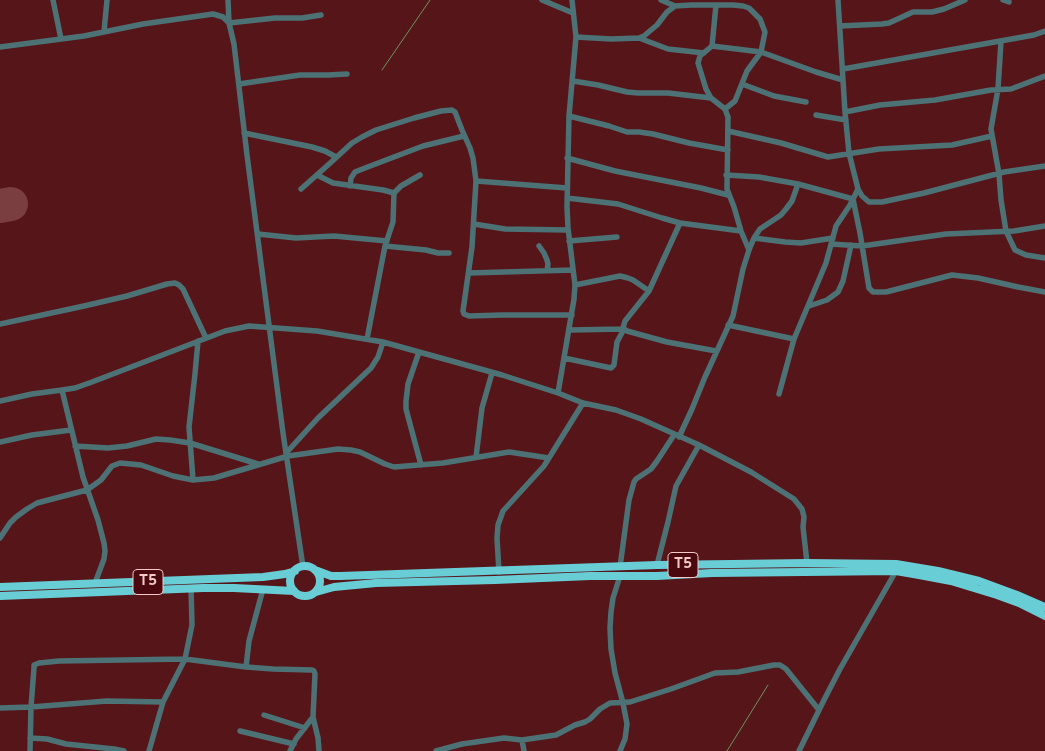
<!DOCTYPE html>
<style>
body{margin:0}
canvas{display:block;background:#561519}
</style>
<canvas width="1045" height="751"></canvas>
<script>
const ctx = document.querySelector('canvas').getContext('2d');
ctx.lineJoin = 'round';
const shape = rows => new Path2D(rows.map(r => 'M' + r).join(''));
function stroke(path, color, width, dash) { ctx.strokeStyle = color; ctx.lineWidth = width; ctx.lineCap = dash ? 'butt' : 'round'; ctx.setLineDash(dash || []); ctx.stroke(path); }
function label(font, color, halo, rows, align = 'center') {
  ctx.font = font + ' Overpass,sans-serif'; ctx.lineWidth = 4; ctx.setLineDash([]); ctx.textBaseline = 'middle'; ctx.strokeStyle = halo; ctx.fillStyle = color; for (const [text, x, y, turn = 0] of rows) {
    ctx.save(); ctx.translate(x, y); ctx.rotate((+turn || 0) * Math.PI / 180); ctx.textAlign = isNaN(turn) ? turn : align; if (halo) ctx.strokeText(text, 0, 0); ctx.fillText(text, 0, 0); ctx.restore();
  }
}
stroke(shape([
 [382,70,430,0],
 [727,751,768,685]
]), '#6a9658', 1);
stroke(shape([
 [0,206,11,204]
]), '#7a3e40', 34);
stroke(shape([
 [53,0,61,39],
 [228,0,229,23,275,18,302,18,321,15],
 [542,0,573,13],
 [661,0,675,6],
 [1003,0,1009,2],
 [716,5,712,46,700,56,698,63,706,89,711,98,725,109,728,117,727,189,734,207,741,231,749,250],
 [840,26,882,24,889,23,913,12,932,12,944,9,965,0],
 [104,32,107,0],
 [576,37,611,39,639,38,644,36,651,30,657,25,667,12,675,6,691,5,733,5,743,6,749,8,760,19,765,32,761,52,747,71,735,101,725,109],
 [639,38,668,49,704,53],
 [1001,41,998,89,991,129,999,174,1001,200,1006,231,1015,250,1026,255,1045,258],
 [712,46,761,52,816,72,843,80],
 [0,47,84,36,143,24,213,14,223,17,229,23,234,44,247,155,283,433,303,567],
 [843,69,1034,35,1045,31],
 [573,81,598,85,627,92,638,93,668,93,711,98],
 [239,84,300,75,328,75,347,74],
 [742,84,774,96,806,102],
 [845,112,880,105,935,100,991,90,1011,89,1045,76],
 [816,115,846,120],
 [569,116,609,126,627,132,639,132,653,134,689,143,728,150],
 [728,131,781,143,828,157,879,149,952,145,992,136],
 [244,133,312,147,325,151,336,157],
 [567,158,615,171,701,188,728,195],
 [317,175,333,183,383,190,394,193],
 [726,175,759,177,798,184,853,199,860,233,869,288,873,292,886,292,952,275,978,278,1018,287,1045,292],
 [476,181,567,188],
 [350,186,351,178,355,172,365,168,423,146,464,136],
 [301,189,328,165,352,143,362,137,376,130,414,118,441,111,452,110,455,112,462,130,470,148,473,158,476,181,472,247,463,311,464,314,469,316,502,315,572,315],
 [858,189,862,196,869,202,882,202,924,193,1004,172,1045,166],
 [567,198,618,204,662,218,680,223,741,231],
 [680,223,649,291,625,321,623,328,627,331,667,342,716,351],
 [474,224,505,229,568,230],
 [258,234,296,238,334,236,387,241],
 [754,238,785,242,801,243,833,238],
 [569,241,617,237],
 [831,244,862,246,946,234,1014,231,1045,226],
 [385,246,426,250,438,253,449,253],
 [539,246,544,253,547,260,548,264,547,271],
 [469,273,573,270],
 [575,285,620,276,628,278,633,280,649,291],
 [809,306,827,300,838,292,843,281,851,245],
 [0,324,84,306,127,296,167,284,175,283,179,285,183,289,206,338],
 [728,325,794,339],
 [569,330,624,329],
 [367,339,385,246,393,222,394,193,401,186,420,175],
 [419,352,408,384,406,401,406,409,421,465],
 [564,358,611,368,614,365,617,342,624,329],
 [558,393,574,299,575,285,568,228,567,207,569,116,576,37,572,0],
 [779,394,794,339,826,263,836,226,850,205,858,189,849,153,845,112,838,0],
 [0,401,32,394,62,390],
 [679,437,692,409,705,377,733,316,743,269,749,250,754,238,760,229,781,215,786,209,792,201,798,184],
 [0,442,32,435,71,430],
 [75,446,108,448,127,446,156,439,170,440,190,443,258,464],
 [287,452,318,418,371,368,378,357,383,342],
 [476,457,482,408,492,373],
 [193,480,189,427,195,374,198,341],
 [0,538,10,523,16,517,27,509,37,503,56,498,87,490,101,480,112,466,120,463,141,465,173,476,193,480,214,478,288,456,338,449,351,450,360,452,385,464,394,467,443,463,509,452,549,458],
 [657,565,668,522,676,486,699,445],
 [620,567,629,500,634,482,636,479,651,469,657,461,674,435],
 [499,572,497,538,498,525,503,511,544,466,583,403],
 [95,583,104,559,105,551,104,543,98,520,83,477,62,390,75,388,92,382,225,331,249,326,317,331,383,342,502,375,558,393,583,403,616,410,641,419,699,445,751,472,794,499,802,509,804,517,803,527,807,563],
 [263,589,249,641,246,667,273,669,312,670,314,671,315,674,313,717,318,738,319,751],
 [0,708,31,707,34,668,34,665,39,663,59,661,185,659,246,667],
 [264,715,305,728],
 [240,731,294,744],
 [30,738,47,739,66,744,114,749,124,751],
 [522,740,556,735,575,725,585,722,590,719,600,709,610,703,630,702,671,689,715,673,738,672,774,665,780,665,786,669,819,710],
 [30,751,31,707,107,701,163,702],
 [149,751,163,702,185,659,192,625,191,588],
 [290,751,296,739,313,717],
 [436,751,462,744,504,738,522,740,524,751],
 [620,751,625,739,627,724,623,703,615,673,611,649,610,628,611,612,613,598,620,576],
 [799,751,824,700,840,669,896,571]
]), '#4c7275', 5.5);
stroke(shape([
 '290 581a15 15 0 1 1 30 0a15 15 0 1 1-30 0Z',
 [315,570,331,576,340,576,657,565,807,563,896,564,938,571,979,581,1017,595,1045,607],
 [0,587,263,577,285,574,295,571],
 [316,592,334,587,376,583,495,580,590,576,657,576,712,573,896,571,919,575,951,581,997,595,1019,603,1045,616],
 [0,596,203,588,234,588,294,591]
]), '#68cdd5', 8);
for (const [x, y, w] of [
 [683,565,30],
 [148,582,30]
]) { const box = new Path2D(); box.roundRect(x - w / 2, y - 12.5, w, 25, 4); ctx.fillStyle = '#4a090f'; ctx.fill(box); stroke(box, '#f3cac7', 1); }
label('bold 15px', '#f3cac7', null, [
 ["T5",683,565],
 ["T5",148,582]
]);
</script>
